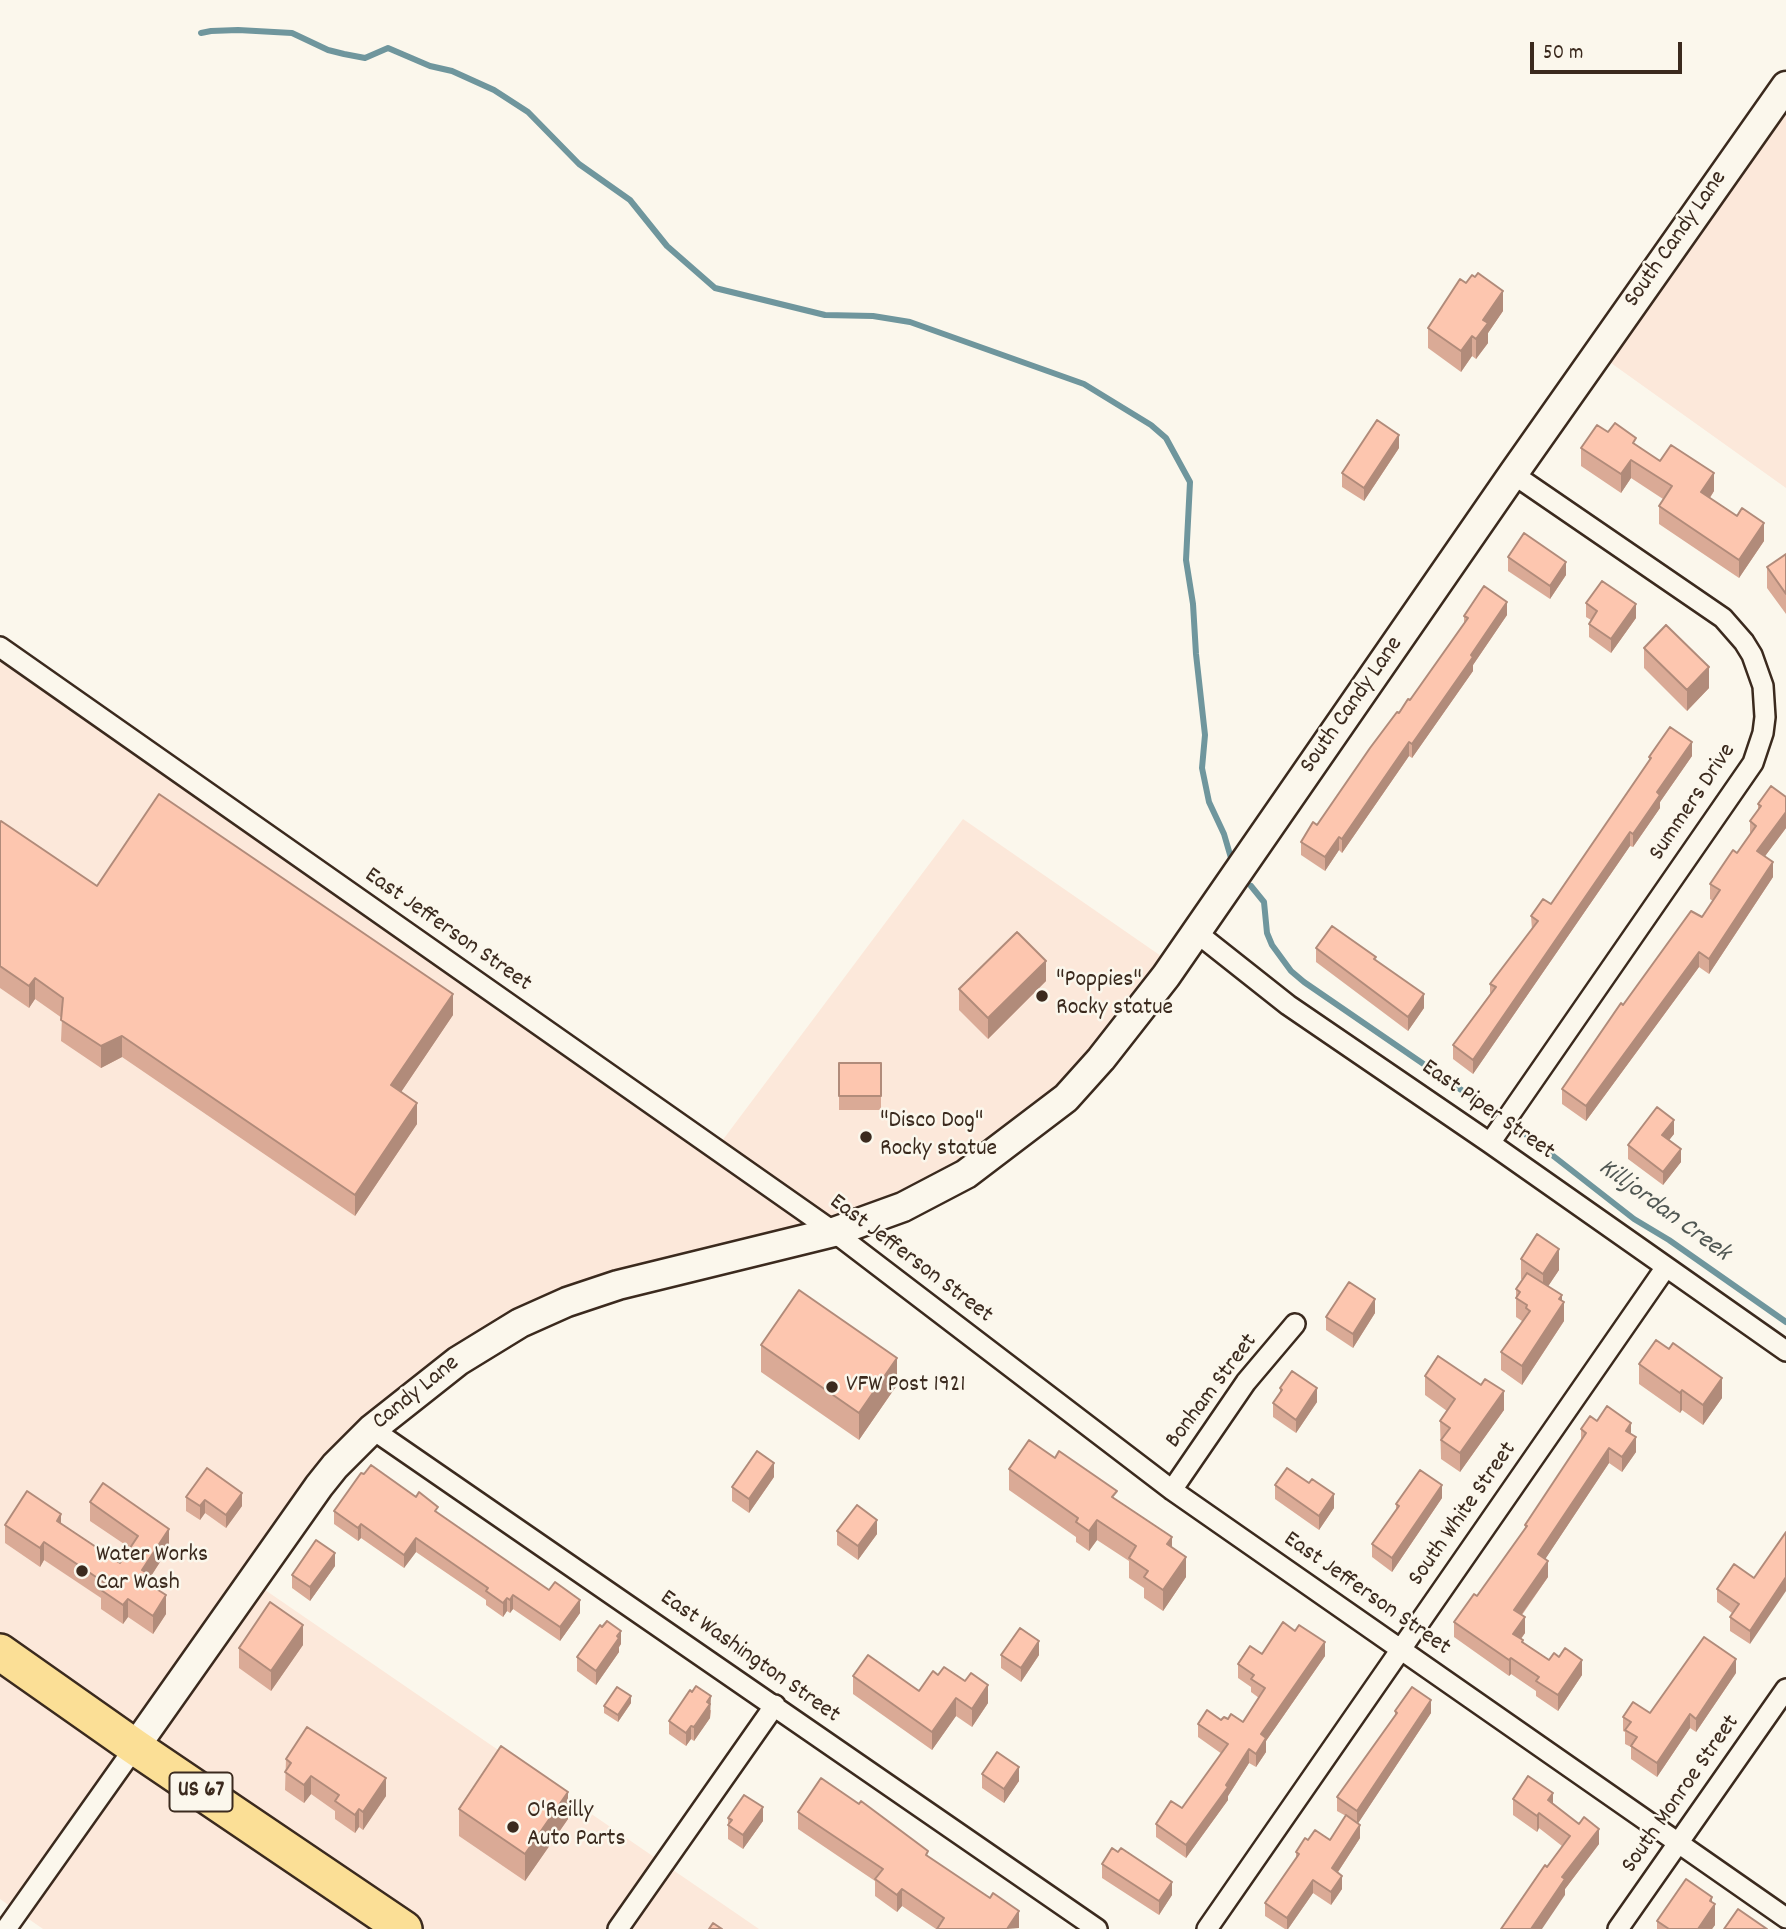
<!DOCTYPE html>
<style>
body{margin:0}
#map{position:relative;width:1786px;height:1929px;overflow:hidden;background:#fbf7ec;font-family:Dekko,sans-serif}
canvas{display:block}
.scale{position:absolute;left:1530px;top:42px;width:152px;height:32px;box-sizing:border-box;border:4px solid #3b2a1e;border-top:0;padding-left:9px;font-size:21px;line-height:24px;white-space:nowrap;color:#3b2a1e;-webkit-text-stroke:5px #fbf7ec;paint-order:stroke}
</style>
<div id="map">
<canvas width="1786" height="1929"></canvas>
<div class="scale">50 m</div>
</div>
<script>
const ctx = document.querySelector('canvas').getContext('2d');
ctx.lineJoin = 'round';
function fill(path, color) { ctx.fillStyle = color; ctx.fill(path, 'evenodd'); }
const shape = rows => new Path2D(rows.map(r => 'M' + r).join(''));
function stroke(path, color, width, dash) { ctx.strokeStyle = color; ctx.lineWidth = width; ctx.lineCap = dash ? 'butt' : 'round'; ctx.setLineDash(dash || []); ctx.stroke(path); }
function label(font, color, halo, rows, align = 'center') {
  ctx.font = font + ' Dekko,sans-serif'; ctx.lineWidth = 5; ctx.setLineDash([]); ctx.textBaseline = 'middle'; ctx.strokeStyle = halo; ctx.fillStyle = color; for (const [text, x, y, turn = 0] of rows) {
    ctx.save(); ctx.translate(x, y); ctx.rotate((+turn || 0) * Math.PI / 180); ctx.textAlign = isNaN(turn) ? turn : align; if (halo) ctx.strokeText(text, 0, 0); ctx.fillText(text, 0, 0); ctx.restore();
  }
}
fill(shape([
 [1786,85,1786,488,1597,353],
 [0,653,716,1149,963,819,1174,965,1101,1059,936,1191,567,1302,372,1428,252,1581,759,1929,43,1929,0,1899]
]), '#fce8da');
stroke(shape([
 [201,33,211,31,238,30,292,33,328,50,344,54,365,58,388,48,430,66,452,71,494,90,528,112,579,164,630,200,667,246,715,288,825,315,873,316,910,322,1084,384,1151,425,1166,438,1190,482,1186,560,1193,604,1196,654,1205,735,1202,768,1209,802,1224,834,1231,858],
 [1251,886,1264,902,1267,933,1272,945,1291,971,1304,982,1492,1111],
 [1520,1130,1634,1219,1669,1240,1786,1322]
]), '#6f969d', 6);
const street = shape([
 [0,647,834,1232,1172,1490,1786,1918],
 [1197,933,1288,1005,1490,1143,1786,1351],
 [1490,1143,1753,763,1763,733,1765,717,1763,686,1752,655,1744,642,1723,618,1513,474],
 [372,1429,1097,1929],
 [1172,1490,1246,1382,1295,1324],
 [6,1929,135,1747],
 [618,1929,775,1705],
 [1207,1929,1666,1267],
 [1618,1929,1786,1689]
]);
const secondary = shape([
 [135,1747,319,1486,335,1466,372,1429,458,1361,520,1323,567,1302,618,1285,834,1232,903,1207,966,1174,1066,1098,1101,1059,1166,976,1513,474,1786,86]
]);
const highway = shape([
 [0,1652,135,1747,404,1929]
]);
stroke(street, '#3b2a1e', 24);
stroke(secondary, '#3b2a1e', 33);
stroke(highway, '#3b2a1e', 40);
stroke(street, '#fbf7ec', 19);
stroke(secondary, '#fbf7ec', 28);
stroke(highway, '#fbdf96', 35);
fill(shape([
 [1503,311,1488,333,1488,343,1476,359,1472,356,1461,372,1428,348,1428,328],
 [1608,432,1636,445,1660,461,1714,491,1710,498,1764,541,1739,578,1659,524,1659,506,1663,499,1631,478,1621,493,1581,466,1581,448],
 [1399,448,1364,501,1342,487,1342,473],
 [1786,554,1786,614,1767,588,1767,567],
 [1508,557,1566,575,1550,599,1508,571],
 [1586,603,1636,618,1611,653,1589,637,1589,624,1591,620,1586,617],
 [1507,615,1473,665,1473,671,1412,758,1409,756,1342,853,1339,850,1325,871,1301,855,1301,842,1317,825,1399,713,1410,700,1464,623,1464,616],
 [1644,648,1709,688,1687,711,1644,668],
 [1692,756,1660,802,1660,808,1633,847,1630,846,1473,1074,1453,1059,1453,1045,1490,994,1490,984,1532,930,1531,916,1551,904,1649,761,1649,757],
 [1786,797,1786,828,1765,856,1773,877,1709,974,1699,967,1586,1121,1562,1104,1562,1089,1623,1005,1702,917,1713,901,1710,899,1710,884,1737,853,1750,835,1750,821,1758,810,1758,804],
 [0,823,97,886,453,1015,401,1092,417,1124,355,1216,122,1057,101,1068,61,1041,62,1018,35,999,29,1008,0,988],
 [1316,948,1376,960,1424,1008,1408,1031,1316,962],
 [1046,981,988,1039,959,1010,959,989],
 [839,1063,881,1063,881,1110,839,1110],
 [1674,1134,1669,1140,1681,1162,1663,1185,1628,1159,1628,1145],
 [1521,1259,1559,1270,1548,1286,1562,1301,1564,1321,1522,1385,1501,1370,1501,1352,1522,1321,1516,1317,1516,1289,1522,1280,1521,1279],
 [1375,1313,1353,1348,1326,1330,1326,1317],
 [761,1345,897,1385,859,1440,761,1372],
 [1639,1364,1722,1398,1703,1425,1682,1410,1680,1413,1639,1384],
 [1425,1376,1481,1385,1504,1410,1460,1472,1441,1459,1440,1421,1447,1411,1425,1395],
 [1280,1388,1317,1402,1296,1433,1273,1417,1273,1403,1280,1393],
 [1597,1421,1631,1434,1636,1452,1622,1472,1609,1463,1545,1559,1548,1577,1522,1615,1525,1633,1521,1639,1523,1643,1549,1660,1582,1675,1558,1711,1536,1696,1536,1691,1511,1674,1509,1676,1454,1637,1454,1622,1477,1596,1525,1528,1525,1525,1581,1441,1581,1429],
 [1009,1469,1117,1500,1172,1548,1186,1577,1163,1611,1144,1598,1144,1588,1129,1578,1129,1561,1097,1540,1089,1551,1076,1542,1076,1537,1009,1490],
 [774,1477,749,1513,732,1501,732,1487],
 [1275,1485,1334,1508,1319,1530,1275,1499],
 [186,1497,242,1506,226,1528,205,1513,200,1520,186,1511],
 [1442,1498,1392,1572,1372,1557,1372,1544,1396,1510,1396,1504],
 [90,1502,169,1548,147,1582,166,1614,153,1634,128,1617,123,1624,101,1609,101,1598,44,1560,40,1567,5,1543,5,1525,61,1524,120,1563,130,1548,90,1521],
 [334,1511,438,1513,580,1613,560,1641,513,1609,510,1613,507,1611,503,1617,486,1605,486,1600,416,1552,404,1568,361,1538,358,1541,334,1524],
 [837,1531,877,1534,858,1560,837,1545],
 [335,1566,310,1601,292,1588,292,1575],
 [1754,1578,1750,1644,1730,1631,1730,1617,1732,1613,1717,1602,1717,1589],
 [621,1644,619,1647,619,1652,596,1685,577,1671,577,1657],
 [303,1645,271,1691,239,1668,239,1648],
 [1262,1654,1325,1656,1266,1741,1266,1752,1256,1767,1249,1763,1228,1796,1228,1800,1186,1858,1156,1837,1156,1824,1182,1808,1222,1754,1198,1737,1198,1724,1228,1719,1243,1722,1259,1698,1251,1692,1251,1687,1238,1678,1238,1664],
 [1001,1655,1039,1655,1021,1682,1001,1668],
 [1736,1673,1696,1732,1690,1728,1657,1777,1631,1759,1631,1747,1625,1744,1625,1732,1623,1731,1623,1717,1650,1713],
 [938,1675,988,1703,972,1727,956,1716,932,1750,853,1694,853,1676,919,1691],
 [631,1703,618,1722,604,1713,604,1706],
 [711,1710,710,1718,694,1741,691,1739,686,1746,669,1734,669,1721],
 [1395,1711,1431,1713,1358,1823,1360,1838,1338,1872,1342,1889,1331,1905,1313,1893,1288,1929,1285,1929,1265,1916,1265,1903,1296,1858,1296,1852,1308,1840,1330,1840,1346,1816,1337,1811,1337,1797,1395,1716],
 [286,1759,386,1796,363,1830,359,1827,355,1833,335,1819,335,1811,311,1794,304,1803,285,1790],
 [982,1774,1019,1781,1004,1803,982,1788],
 [1513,1799,1553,1804,1599,1844,1565,1889,1565,1895,1547,1867,1562,1846,1539,1828,1537,1832,1513,1815],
 [459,1809,568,1819,525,1881,459,1836],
 [798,1812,928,1857,1019,1928,936,1929,902,1906,897,1912,875,1896,875,1881,798,1829],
 [728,1818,763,1821,743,1849,728,1839],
 [1102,1864,1172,1895,1159,1915,1102,1878],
 [1712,1902,1715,1925,1712,1929,1657,1929,1657,1921]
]), '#daaa96');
fill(shape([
 [1503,291,1503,311,1488,333,1488,343,1476,359,1476,339,1483,320],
 [1472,336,1472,356,1461,372,1461,351],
 [1399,435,1399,448,1364,501,1364,488],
 [1631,460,1631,478,1621,493,1621,474],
 [1714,473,1714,491,1701,511,1701,492],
 [1764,523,1764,541,1739,578,1739,560],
 [1566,562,1566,575,1550,599,1550,586],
 [1507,602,1507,615,1473,665,1473,671,1412,758,1412,744],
 [1636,604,1636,618,1611,653,1611,639],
 [1709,667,1709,688,1687,711,1687,690],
 [1409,742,1409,756,1342,853,1342,839],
 [1692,742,1692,756,1660,802,1660,808,1633,847,1633,834,1657,792],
 [1786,812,1786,828,1757,867,1757,851],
 [1630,832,1630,846,1473,1074,1473,1060],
 [1339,837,1339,850,1325,871,1325,857],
 [1773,862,1773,877,1709,974,1709,959],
 [1699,952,1699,967,1586,1121,1586,1106],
 [1046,961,1046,981,988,1039,988,1018],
 [35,978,35,999,29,1008,29,986],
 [453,994,453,1015,391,1107,391,1085],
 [1424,994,1424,1008,1408,1031,1408,1017],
 [122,1036,122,1057,101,1068,101,1046],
 [417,1103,417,1124,355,1216,355,1195],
 [1674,1120,1674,1134,1662,1149,1662,1135],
 [1681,1149,1681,1162,1663,1185,1663,1172],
 [1559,1249,1559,1270,1543,1294,1543,1274],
 [1562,1295,1562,1306,1564,1302,1564,1321,1522,1385,1522,1366],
 [1375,1299,1375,1313,1353,1348,1353,1334],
 [897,1358,897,1385,859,1440,859,1413],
 [1722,1378,1722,1398,1703,1425,1703,1405],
 [1317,1388,1317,1402,1296,1433,1296,1420],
 [1682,1390,1682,1410,1680,1413,1680,1393],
 [1504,1391,1504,1410,1460,1472,1460,1453],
 [1631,1423,1631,1438,1626,1431],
 [1636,1437,1636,1452,1622,1472,1622,1457],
 [1609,1448,1609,1463,1538,1570,1538,1554],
 [774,1463,774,1477,749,1513,749,1499],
 [1442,1485,1442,1498,1392,1572,1392,1558],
 [242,1493,242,1506,226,1528,226,1515],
 [1334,1494,1334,1508,1319,1530,1319,1516],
 [205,1500,205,1513,200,1520,200,1506],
 [61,1514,61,1532,57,1521],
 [877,1520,877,1534,858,1560,858,1546],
 [1097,1520,1097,1540,1089,1551,1089,1531],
 [361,1524,361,1538,358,1541,358,1528],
 [169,1529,169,1548,146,1584,141,1597,142,1570],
 [1172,1537,1172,1557,1167,1544],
 [416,1538,416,1552,404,1568,404,1555],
 [44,1542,44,1560,40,1567,40,1548],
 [335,1553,335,1566,310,1601,310,1587],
 [1186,1557,1186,1577,1163,1611,1163,1590],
 [1548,1561,1548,1577,1514,1625,1514,1610],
 [1786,1577,1786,1591,1750,1644,1750,1631],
 [166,1595,166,1614,153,1634,153,1616],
 [513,1595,513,1609,510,1613,510,1600],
 [507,1598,507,1611,503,1617,503,1603],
 [128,1599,128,1617,123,1624,123,1605],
 [580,1600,580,1613,560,1641,560,1627],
 [1525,1617,1525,1633,1513,1649,1513,1634],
 [303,1625,303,1645,271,1691,271,1671],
 [621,1631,621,1644,619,1647,619,1652,596,1685,596,1671],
 [1039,1641,1039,1655,1021,1682,1021,1668],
 [1325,1642,1325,1656,1266,1741,1266,1752,1256,1767,1256,1754,1261,1734],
 [1511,1658,1511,1674,1509,1676,1509,1660],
 [1736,1659,1736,1673,1696,1732,1696,1719],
 [1582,1660,1582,1675,1558,1711,1558,1695],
 [988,1685,988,1703,972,1727,972,1709],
 [631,1696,631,1703,618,1722,618,1715],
 [711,1696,710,1718,694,1741,694,1727],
 [956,1698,956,1716,932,1750,932,1732],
 [1431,1700,1431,1713,1357,1825,1357,1811],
 [1690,1714,1690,1728,1657,1777,1657,1763],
 [691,1726,691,1739,686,1746,686,1733],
 [1249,1749,1249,1763,1228,1796,1228,1800,1186,1858,1186,1845],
 [1019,1767,1019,1781,1004,1803,1004,1789],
 [311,1776,311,1794,304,1803,304,1785],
 [386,1778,386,1796,363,1830,363,1812],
 [568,1792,568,1819,525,1881,525,1854],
 [1553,1793,1553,1808,1548,1800],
 [763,1807,763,1821,743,1849,743,1835],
 [359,1809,359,1827,355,1833,355,1815],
 [1539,1813,1539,1828,1537,1832,1537,1816],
 [1360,1825,1360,1838,1332,1881,1332,1868],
 [1599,1829,1599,1844,1565,1889,1565,1895,1542,1929,1531,1929,1562,1877],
 [1342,1876,1342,1889,1331,1905,1331,1892],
 [1313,1880,1313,1893,1288,1929,1287,1929,1287,1918],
 [1172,1882,1172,1895,1159,1915,1159,1901],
 [902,1889,902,1906,897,1912,897,1895],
 [1712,1897,1712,1909,1715,1904,1715,1925,1712,1929,1698,1929],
 [1019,1911,1019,1928,1007,1929]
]), '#b18b7a');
const building = shape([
 [1478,273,1503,291,1483,320,1488,323,1476,339,1472,336,1461,351,1428,328,1460,279,1466,283,1472,275,1475,277,1478,273],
 [1377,420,1399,435,1364,488,1342,473,1377,420],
 [1615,423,1636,438,1633,443,1660,461,1671,445,1714,473,1701,492,1737,516,1742,508,1764,523,1739,560,1659,506,1672,486,1631,460,1621,474,1581,448,1597,425,1608,432,1615,423],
 [1524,533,1566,562,1550,586,1508,557,1524,533],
 [1786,554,1786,594,1767,567,1786,554],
 [1602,581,1636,604,1611,639,1589,624,1597,611,1586,603,1602,581],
 [1484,586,1507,602,1471,655,1473,657,1412,744,1409,742,1342,839,1339,837,1325,857,1301,842,1313,822,1317,825,1370,748,1397,712,1399,713,1408,699,1410,700,1468,618,1464,616,1484,586],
 [1666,625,1709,667,1687,690,1644,648,1666,625],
 [1670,727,1692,742,1657,792,1660,795,1633,834,1630,832,1473,1060,1453,1045,1496,987,1490,984,1538,921,1531,916,1543,899,1551,904,1651,758,1649,757,1670,727],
 [1771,786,1786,797,1786,812,1757,851,1773,862,1709,959,1699,952,1586,1106,1562,1089,1621,1003,1623,1005,1691,911,1702,917,1720,890,1710,884,1733,850,1737,853,1756,826,1750,821,1761,806,1758,804,1771,786],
 [159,794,453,994,391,1085,417,1103,355,1195,122,1036,101,1046,61,1020,63,998,35,978,29,986,0,966,0,823,1,821,97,886,159,794],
 [1332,926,1376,957,1374,959,1424,994,1408,1017,1316,948,1332,926],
 [1017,932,1046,961,988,1018,959,989,1017,932],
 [839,1063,881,1063,881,1096,839,1096,839,1063],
 [1657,1107,1674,1120,1662,1135,1681,1149,1663,1172,1628,1145,1657,1107],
 [1537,1234,1559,1249,1543,1274,1521,1259,1537,1234],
 [1527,1273,1562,1295,1559,1299,1564,1302,1522,1366,1501,1352,1530,1311,1526,1308,1527,1305,1516,1298,1520,1292,1516,1289,1527,1273],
 [1349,1282,1375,1299,1353,1334,1326,1317,1349,1282],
 [799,1290,897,1358,859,1413,761,1345,799,1290],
 [1656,1340,1669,1349,1673,1343,1722,1378,1703,1405,1682,1390,1680,1393,1639,1364,1656,1340],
 [1438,1356,1481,1385,1485,1379,1504,1391,1460,1453,1441,1440,1450,1428,1440,1421,1455,1399,1425,1376,1438,1356],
 [1292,1371,1317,1388,1296,1420,1273,1403,1282,1390,1280,1388,1292,1371],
 [1607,1406,1631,1423,1626,1431,1636,1437,1622,1457,1609,1448,1538,1554,1548,1561,1514,1610,1525,1617,1513,1634,1523,1640,1522,1642,1549,1660,1554,1653,1559,1657,1565,1648,1582,1660,1558,1695,1536,1681,1539,1677,1511,1658,1509,1660,1454,1622,1474,1594,1477,1596,1527,1526,1525,1525,1586,1433,1581,1429,1590,1416,1597,1421,1607,1406],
 [1029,1440,1055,1458,1059,1451,1117,1491,1112,1497,1172,1537,1167,1544,1186,1557,1163,1590,1144,1577,1148,1571,1129,1558,1136,1546,1097,1520,1089,1531,1076,1522,1078,1518,1009,1469,1029,1440],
 [757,1451,774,1463,749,1499,732,1487,757,1451],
 [371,1465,416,1497,419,1492,438,1507,435,1511,549,1590,555,1582,580,1600,560,1627,513,1595,510,1600,507,1598,503,1603,486,1591,488,1588,416,1538,404,1555,361,1524,358,1528,334,1511,361,1473,364,1474,371,1465],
 [207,1468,242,1493,226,1515,205,1500,200,1506,186,1497,207,1468],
 [1287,1468,1309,1483,1312,1479,1334,1494,1319,1516,1275,1485,1287,1468],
 [1420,1470,1442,1485,1392,1558,1372,1544,1399,1506,1396,1504,1420,1470],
 [103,1483,169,1529,142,1570,146,1572,141,1579,166,1595,153,1616,128,1599,123,1605,101,1590,105,1583,44,1542,40,1548,5,1525,27,1491,61,1514,57,1521,120,1563,138,1536,90,1502,103,1483],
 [857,1505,877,1520,858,1546,837,1531,857,1505],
 [1786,1532,1786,1577,1750,1631,1730,1617,1739,1604,1717,1589,1734,1564,1754,1578,1786,1532],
 [316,1540,335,1553,310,1587,292,1575,316,1540],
 [270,1602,303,1625,271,1671,239,1648,270,1602],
 [607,1621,621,1631,617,1636,619,1638,596,1671,577,1657,600,1625,602,1627,607,1621],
 [1283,1622,1295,1631,1299,1625,1325,1642,1261,1734,1266,1738,1256,1754,1249,1749,1226,1785,1228,1787,1186,1845,1156,1824,1171,1801,1182,1808,1228,1744,1198,1724,1207,1710,1221,1720,1224,1717,1228,1719,1231,1714,1243,1722,1265,1688,1251,1679,1254,1675,1238,1664,1250,1646,1262,1654,1283,1622],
 [1020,1628,1039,1641,1021,1668,1001,1655,1020,1628],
 [1704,1637,1736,1659,1696,1719,1690,1714,1657,1763,1631,1746,1637,1737,1625,1730,1631,1722,1623,1717,1633,1702,1650,1713,1704,1637],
 [868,1655,919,1691,933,1671,938,1675,944,1667,965,1681,971,1673,988,1685,972,1709,956,1698,932,1732,853,1676,868,1655],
 [696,1686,711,1696,707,1702,710,1704,694,1727,691,1726,686,1733,669,1721,690,1690,692,1692,696,1686],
 [617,1687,631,1696,618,1715,604,1706,617,1687],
 [1412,1687,1431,1700,1357,1811,1337,1797,1397,1713,1395,1711,1412,1687],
 [307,1727,386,1778,363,1812,359,1809,355,1815,335,1801,339,1795,311,1776,304,1785,285,1772,291,1763,286,1759,307,1727],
 [501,1746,568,1792,525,1854,459,1809,501,1746],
 [997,1752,1019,1767,1004,1789,982,1774,997,1752],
 [1528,1776,1553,1793,1548,1800,1579,1824,1584,1817,1599,1829,1562,1877,1565,1879,1531,1929,1501,1929,1545,1865,1547,1867,1570,1836,1539,1813,1537,1816,1513,1799,1528,1776],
 [821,1778,859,1804,861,1801,928,1851,926,1855,990,1898,993,1893,1019,1911,1007,1929,937,1929,944,1918,902,1889,897,1895,875,1879,883,1869,798,1812,821,1778],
 [744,1795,763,1807,743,1835,728,1825,732,1820,728,1818,744,1795],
 [1346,1815,1360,1825,1332,1868,1342,1876,1331,1892,1313,1880,1287,1918,1265,1903,1299,1854,1296,1852,1305,1838,1308,1840,1315,1830,1330,1840,1346,1815],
 [1112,1848,1118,1852,1121,1848,1172,1882,1159,1901,1102,1864,1112,1848],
 [1686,1879,1712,1897,1710,1901,1715,1904,1698,1929,1669,1929,1657,1921,1686,1879],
 [1738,1909,1767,1929,1724,1929,1738,1909],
 [713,1923,722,1929,709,1929,713,1923]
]);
fill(building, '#fdc6af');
stroke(building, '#b18b7a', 2);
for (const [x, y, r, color] of [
 [1042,996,7,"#3b2a1e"],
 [866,1137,7,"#3b2a1e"],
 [832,1387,7,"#3b2a1e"],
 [82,1571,7,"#3b2a1e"],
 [513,1827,7,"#3b2a1e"]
]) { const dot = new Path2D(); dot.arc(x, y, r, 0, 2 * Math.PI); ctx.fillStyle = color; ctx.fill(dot); stroke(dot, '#fbf7ec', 2.5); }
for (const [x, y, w] of [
 [201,1792,63]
]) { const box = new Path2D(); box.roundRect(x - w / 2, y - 19.5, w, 39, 5); ctx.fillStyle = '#fbf7ec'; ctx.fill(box); stroke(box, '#3b2a1e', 2); }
label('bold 23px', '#3b2a1e', null, [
 ["US 67",201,1792]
]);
label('24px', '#3b2a1e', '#fbf7ec', [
 ["South Candy Lane",1677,240,-55],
 ["South Candy Lane",1353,706,-55],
 ["Summers Drive",1694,803,-56],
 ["East Jefferson Street",447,931,35],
 ["East Piper Street",1487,1111,35],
 ["East Jefferson Street",910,1260,37],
 ["Bonham Street",1213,1392,-53],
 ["Candy Lane",417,1394,-39],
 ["South White Street",1464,1515,-55],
 ["East Jefferson Street",1366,1595,35],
 ["East Washington Street",749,1658,35],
 ["South Monroe Street",1682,1795,-55]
]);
label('24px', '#3b2a1e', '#fbf7ec', [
 ["\"Poppies\"",1056,982],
 ["Rocky statue",1056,1010],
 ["\"Disco Dog\"",880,1123],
 ["Rocky statue",880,1151],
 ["VFW Post 1921",846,1387],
 ["Water Works",96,1557],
 ["Car Wash",96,1585],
 ["O'Reilly",527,1813],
 ["Auto Parts",527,1841]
], 'left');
label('italic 26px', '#505753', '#fbf7ec', [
 ["Killjordan Creek",1663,1212,36]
]);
</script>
